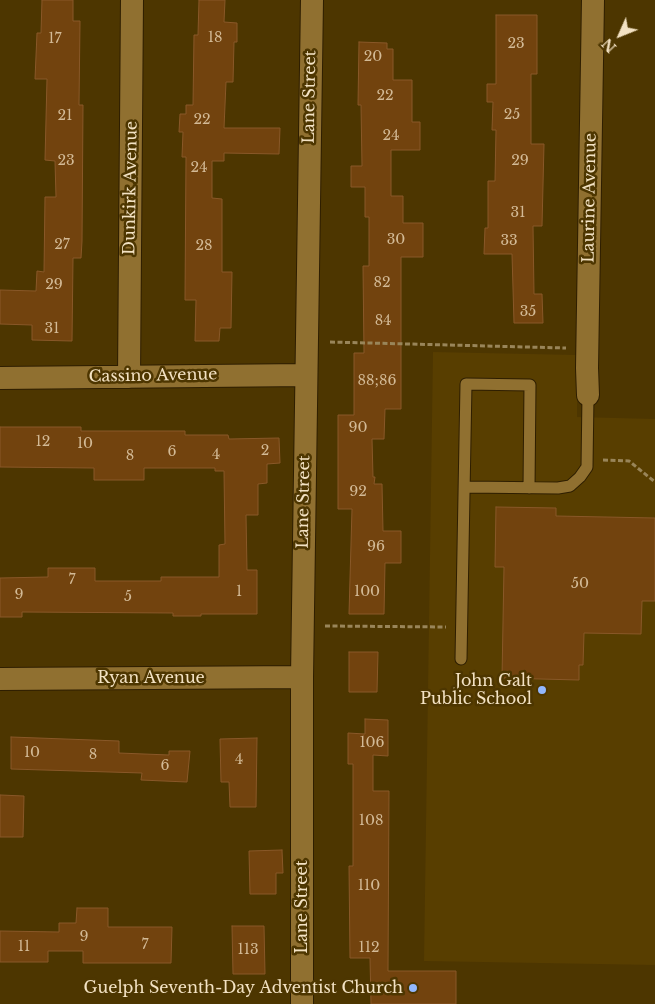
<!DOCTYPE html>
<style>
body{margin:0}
#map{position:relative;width:655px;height:1004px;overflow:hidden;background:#4d3600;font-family:"Libre Baskerville",serif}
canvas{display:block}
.north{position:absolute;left:595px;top:10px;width:50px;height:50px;-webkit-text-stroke:4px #4d3600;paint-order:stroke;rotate:226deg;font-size:14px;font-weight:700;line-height:20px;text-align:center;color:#f3e2c3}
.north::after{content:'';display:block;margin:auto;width:18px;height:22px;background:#f3e2c3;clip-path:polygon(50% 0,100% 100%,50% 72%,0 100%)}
</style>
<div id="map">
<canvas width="655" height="1004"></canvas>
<div class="north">N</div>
</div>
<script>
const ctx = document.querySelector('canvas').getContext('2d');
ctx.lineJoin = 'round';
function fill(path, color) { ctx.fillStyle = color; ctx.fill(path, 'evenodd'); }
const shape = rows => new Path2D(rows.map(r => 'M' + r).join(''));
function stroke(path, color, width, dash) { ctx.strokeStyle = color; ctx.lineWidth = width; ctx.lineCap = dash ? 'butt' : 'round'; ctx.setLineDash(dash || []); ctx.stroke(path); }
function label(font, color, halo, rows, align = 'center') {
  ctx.font = font + ' "Libre Baskerville",serif'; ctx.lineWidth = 5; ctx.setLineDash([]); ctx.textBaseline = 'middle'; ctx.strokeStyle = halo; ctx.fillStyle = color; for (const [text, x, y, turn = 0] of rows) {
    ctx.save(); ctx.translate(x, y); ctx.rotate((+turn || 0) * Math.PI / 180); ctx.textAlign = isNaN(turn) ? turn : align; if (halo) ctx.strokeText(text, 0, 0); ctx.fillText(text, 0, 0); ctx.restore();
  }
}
fill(shape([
 [433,352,577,355,577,417,655,419,655,965,424,961]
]), '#583e00');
const building = shape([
 [42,0,73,0,73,21,80,21,79,105,83,105,82,241,81,258,73,258,72,341,32,340,32,325,0,324,0,290,36,291,37,271,44,272,45,197,56,197,55,161,45,160,47,79,35,79,37,33,41,33,42,0],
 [199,0,225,0,224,22,237,23,237,42,234,42,233,82,226,82,224,128,280,128,279,154,224,153,224,161,212,161,212,198,222,199,222,272,232,272,231,328,220,328,219,341,195,341,196,300,185,300,186,157,182,157,183,132,179,132,180,114,186,114,186,105,193,105,194,35,198,35,199,0],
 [496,15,537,15,537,74,531,74,531,144,544,144,542,226,533,226,534,294,542,294,543,323,514,323,512,254,484,254,485,228,488,228,488,181,495,181,496,130,492,130,493,102,487,102,487,84,496,84,496,15],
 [359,42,387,43,387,49,393,49,393,80,412,80,412,122,420,122,420,150,391,150,391,196,403,196,403,223,423,223,423,257,401,257,401,409,385,409,384,439,372,439,373,477,375,477,374,484,382,484,383,531,401,531,401,563,385,563,384,614,349,614,352,509,338,509,338,415,354,415,354,353,364,353,363,266,369,266,369,217,365,217,365,187,351,187,351,166,362,166,361,105,358,105,359,42],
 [0,427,81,427,81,431,185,431,185,435,228,435,229,439,279,438,280,463,267,464,267,483,258,484,258,515,246,515,247,570,257,570,257,614,201,614,201,616,173,616,173,613,22,612,22,617,0,617,0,578,48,577,48,568,95,568,95,581,161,581,161,577,219,577,219,545,225,544,224,471,215,471,215,468,144,468,144,480,94,480,94,468,0,467,0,427],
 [496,507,556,508,556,516,655,518,655,601,642,601,641,634,584,633,583,665,579,665,579,680,502,678,504,567,495,567,496,507],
 [349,652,378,652,377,692,349,692,349,652],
 [365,719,388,720,388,756,373,755,373,791,389,791,388,971,456,971,456,1004,371,1004,370,958,350,958,349,866,353,866,353,764,348,764,348,733,365,734,365,719],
 [11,737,119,741,119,753,169,755,169,751,190,751,187,782,141,780,142,773,11,769,11,737],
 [257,738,256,807,230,807,229,782,221,782,220,739,257,738],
 [0,795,24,796,23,837,0,837,0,795],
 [282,850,283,873,276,873,276,894,250,894,249,851,282,850],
 [77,908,108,908,108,927,172,927,171,963,83,963,83,951,48,951,48,962,0,962,0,931,59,932,59,923,76,923,77,908],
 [232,926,264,926,265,974,233,974,232,926]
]);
fill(building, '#72430e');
stroke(building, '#895828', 1);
const service = shape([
 [465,487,558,488,570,486,580,477,587,467,588,395],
 [461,659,466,384,530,385,529,488]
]);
const minor = shape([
 [129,377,132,0],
 [0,378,306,375],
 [588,395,587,368,593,0],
 [0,679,302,677],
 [302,1004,302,677,312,0]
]);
stroke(service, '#2e1e00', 13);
stroke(minor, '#2e1e00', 24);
stroke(shape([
 [330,342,566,348],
 [603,460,629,461,655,482],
 [325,626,446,627]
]), '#998559', 3, [5, 2.5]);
stroke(service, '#907030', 11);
stroke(minor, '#907030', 22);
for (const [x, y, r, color] of [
 [542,690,5,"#92b7fd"],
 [413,988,5,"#92b7fd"]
]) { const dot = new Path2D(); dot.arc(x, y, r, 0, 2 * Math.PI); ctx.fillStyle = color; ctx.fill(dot); stroke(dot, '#4d3600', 2); }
label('14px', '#d3ba96', null, [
 ["18",215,38],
 ["17",55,39],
 ["23",516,44],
 ["20",373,57],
 ["22",385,96],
 ["25",512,115],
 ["21",65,116],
 ["22",202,120],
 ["24",391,136],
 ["23",66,161],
 ["29",520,161],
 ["24",199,168],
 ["31",518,213],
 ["30",396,240],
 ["33",509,241],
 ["27",62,245],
 ["28",204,246],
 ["82",382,283],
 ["29",54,285],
 ["35",528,312],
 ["84",383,321],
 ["31",52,329],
 ["88;86",377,381],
 ["90",358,428],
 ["12",43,442],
 ["10",85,444],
 ["2",265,451],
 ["6",172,452],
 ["4",216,455],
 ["8",130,456],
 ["92",358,492],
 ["96",376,547],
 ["7",72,580],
 ["50",580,584],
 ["1",239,592],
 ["100",367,592],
 ["9",19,595],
 ["5",128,597],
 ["106",372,743],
 ["10",32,753],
 ["8",93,755],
 ["4",239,760],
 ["6",165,766],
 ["108",371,821],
 ["110",369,886],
 ["9",84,937],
 ["7",145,945],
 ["11",24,947],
 ["112",369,948],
 ["113",248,950]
]);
label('16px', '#f3e2c3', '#4d3600', [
 ["Lane Street",310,97,-89],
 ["Dunkirk Avenue",131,188,-89],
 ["Laurine Avenue",590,198,-89],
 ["Cassino Avenue",153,376,-1],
 ["Lane Street",304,502,-89],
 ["Ryan Avenue",151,678],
 ["Lane Street",302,907,-90]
]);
label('16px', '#f3e2c3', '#4d3600', [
 ["John Galt",532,681],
 ["Public School",532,699],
 ["Guelph Seventh-Day Adventist Church",403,988]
], 'right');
</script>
